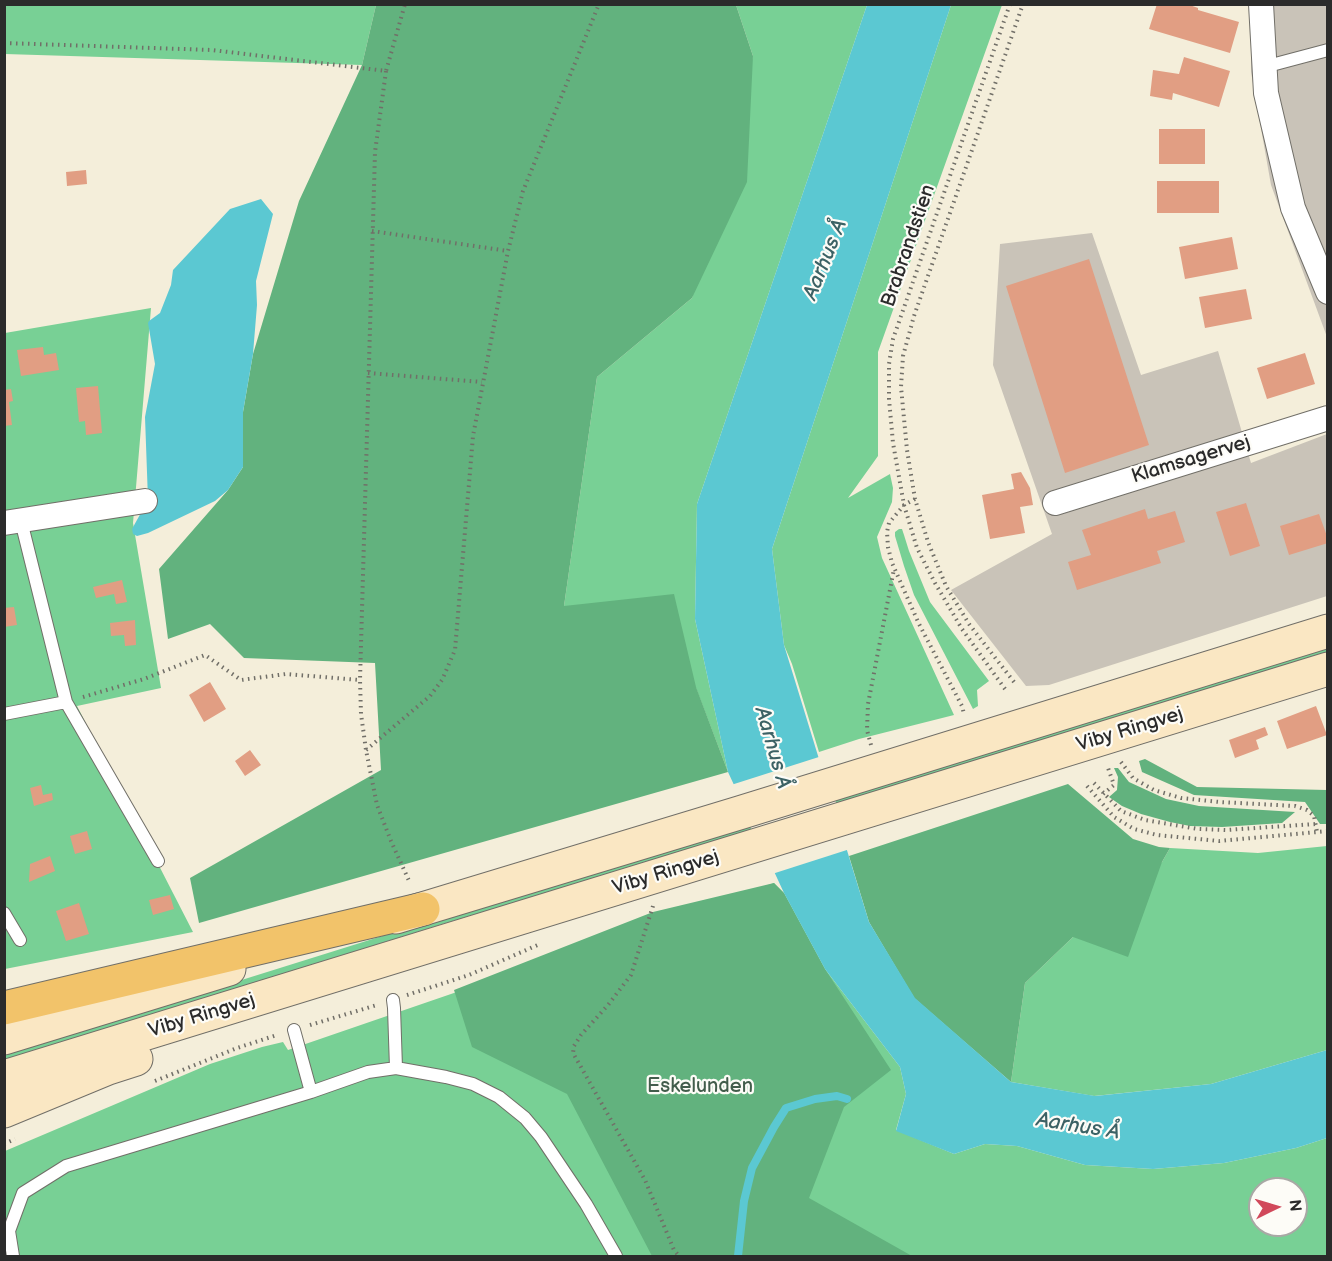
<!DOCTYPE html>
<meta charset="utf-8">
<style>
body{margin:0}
#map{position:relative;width:1332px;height:1261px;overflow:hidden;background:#f4eeda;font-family:"Balsamiq Sans",sans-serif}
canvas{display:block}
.frame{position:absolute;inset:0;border:6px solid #2b2b2b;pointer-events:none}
.north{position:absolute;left:1248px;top:1177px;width:60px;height:60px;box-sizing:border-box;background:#fdfcf7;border:2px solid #a9a8a5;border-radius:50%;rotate:85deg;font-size:16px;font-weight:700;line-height:24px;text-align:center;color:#2b2b2b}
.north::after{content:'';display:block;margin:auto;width:21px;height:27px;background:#d1495b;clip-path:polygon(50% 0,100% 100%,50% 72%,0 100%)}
</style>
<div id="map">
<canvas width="1332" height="1261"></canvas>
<div class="frame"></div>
<div class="north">N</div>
</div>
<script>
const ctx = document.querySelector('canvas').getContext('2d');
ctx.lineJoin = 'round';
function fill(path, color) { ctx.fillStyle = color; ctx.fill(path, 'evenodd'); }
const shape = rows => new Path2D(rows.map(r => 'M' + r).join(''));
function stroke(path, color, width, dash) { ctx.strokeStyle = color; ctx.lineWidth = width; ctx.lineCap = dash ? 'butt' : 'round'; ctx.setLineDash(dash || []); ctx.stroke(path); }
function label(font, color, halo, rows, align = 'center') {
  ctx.font = font + ' "Balsamiq Sans",sans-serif'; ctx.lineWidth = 4.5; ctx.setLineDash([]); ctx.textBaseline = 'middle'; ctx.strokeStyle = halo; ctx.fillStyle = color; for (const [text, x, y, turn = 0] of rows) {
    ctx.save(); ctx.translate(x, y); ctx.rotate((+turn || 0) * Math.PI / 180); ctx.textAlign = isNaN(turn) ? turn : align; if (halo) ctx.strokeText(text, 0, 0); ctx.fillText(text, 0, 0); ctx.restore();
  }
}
fill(shape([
 [1251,5,1327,5,1327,337,1271,185,1251,72],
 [1092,233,1141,375,1218,351,1251,463,1327,434,1327,596,1049,685,1026,686,951,590,1052,534,993,365,1000,244]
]), '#c9c3b8');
fill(shape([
 [5,5,376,5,362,65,5,54],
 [736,5,867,5,697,504,695,619,728,772,696,688,564,606,597,377,692,298,753,56],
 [951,5,1002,5,878,352,878,456,848,498,890,474,893,488,892,502,877,537,882,558,954,715,859,739,819,752,792,664,784,645,772,549],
 [151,308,133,523,161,688,77,706,193,932,5,969,5,333],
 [899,529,902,529,904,535,909,551,930,602,989,681,977,690,978,706,973,709,914,595,904,566,895,536,895,532],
 [1327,646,1327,653,817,812,815,805],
 [769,819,772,825,446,923,5,1060,5,1054,443,917],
 [1327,846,1327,1050,1211,1084,1094,1096,1011,1082,1025,983,1073,937,1162,862,1170,848,1258,853],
 [774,883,784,893,825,969,900,1067,906,1094,896,1130,954,1154,985,1144,1017,1146,1085,1165,1153,1169,1224,1163,1296,1148,1327,1138,1327,1256,5,1256,5,1151,210,1064,262,1047,283,1042,288,1050],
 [1260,1189,1296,1189,1296,1225,1260,1225]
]), '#78d095');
fill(shape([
 [376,5,736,5,753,56,747,182,692,298,597,377,564,606,674,594,696,687,728,772,199,923,190,878,381,770,375,663,244,658,210,624,168,639,159,569,228,490,243,467,243,412,253,354,299,201,362,65],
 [1145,759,1197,787,1327,790,1327,824,1320,824,1305,802,1194,795,1142,772,1139,761],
 [1114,768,1118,768,1129,782,1166,799,1199,806,1295,812,1282,823,1222,827,1190,826,1170,822,1141,814,1122,806,1109,797,1117,790,1118,777],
 [1068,784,1133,839,1159,847,1170,848,1162,862,1128,957,1073,937,1025,983,1011,1082,914,998,869,922,849,856],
 [774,883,784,893,825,969,891,1070,844,1107,809,1198,912,1256,652,1256,567,1094,472,1047,454,990,653,912]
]), '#62b27e');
fill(shape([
 [867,5,951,5,772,549,784,645,869,922,915,998,1011,1082,1095,1096,1211,1084,1327,1050,1327,1138,1296,1148,1224,1163,1153,1169,1085,1165,1017,1146,985,1144,954,1154,896,1131,906,1094,900,1067,825,969,784,893,728,772,695,619,697,504],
 [261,199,273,214,256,281,257,305,253,354,243,412,243,467,228,490,215,501,148,533,137,536,133,534,132,529,148,500,145,417,155,364,148,323,149,321,160,313,171,285,173,270,230,209]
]), '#5bc8d2');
fill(shape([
 [822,756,850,849,772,874,731,785]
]), '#f4eeda');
stroke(shape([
 [738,1256,744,1201,752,1168,774,1127,786,1108,815,1099,837,1096,847,1099]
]), '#5bc8d2', 8);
fill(shape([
 [1157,4,1187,4,1198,8,1198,10,1239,22,1230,53,1149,29],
 [1184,57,1230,71,1219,107,1173,93,1172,100,1150,96,1153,70,1179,74],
 [1159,129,1205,129,1205,164,1159,164],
 [86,170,87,184,67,186,66,172],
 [1157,181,1219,181,1219,213,1157,213],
 [1232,237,1238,269,1185,279,1179,247],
 [1089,259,1149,445,1065,473,1006,286],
 [1246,289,1252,319,1205,328,1199,297],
 [43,347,44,355,56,353,59,370,21,376,17,350],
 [1305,353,1315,384,1267,399,1257,368],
 [98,386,102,433,86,435,85,421,79,422,76,388],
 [11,389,13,401,9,402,12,425,4,426,4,390],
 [1021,472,1030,488,1033,505,1020,507,1025,533,990,539,982,495,1014,489,1011,474],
 [1246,503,1260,546,1230,556,1216,512],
 [1145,509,1148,519,1175,511,1185,542,1157,551,1161,563,1077,590,1068,562,1091,555,1082,530],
 [1319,514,1328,539,1328,543,1289,555,1280,526],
 [122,580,127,602,116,604,114,594,96,598,93,587],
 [14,607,17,625,4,627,4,608],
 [135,620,136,645,125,646,124,635,111,636,110,623],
 [210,682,226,709,204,722,189,695],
 [1316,706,1327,735,1287,749,1277,721],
 [1265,727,1268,735,1256,740,1259,749,1235,758,1229,740],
 [250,750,261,765,245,776,235,761],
 [41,785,43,795,52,793,53,800,34,806,30,788],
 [87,831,92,849,75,854,70,836],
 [50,856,55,871,29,882,30,864],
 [170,895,174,909,153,915,149,900],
 [79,903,89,934,66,941,56,911]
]), '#e19e83');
const service = shape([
 [1264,67,1328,50],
 [21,521,66,702,158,861],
 [4,714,66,702],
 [4,913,20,940],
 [393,1000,394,1008,396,1068],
 [294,1030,311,1092],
 [13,1256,9,1231,23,1193,66,1166,311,1092,368,1072,396,1068,446,1077,473,1084,499,1097,525,1118,541,1137,586,1204,616,1256]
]);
const minor = shape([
 [1261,4,1266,93,1293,208,1328,292],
 [1055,503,1328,418],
 [4,523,145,501]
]);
const secondary = shape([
 [396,917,739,813,1328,631],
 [4,1038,229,969],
 [4,1077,1328,669],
 [4,1111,108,1068,136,1059]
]);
const motorway = shape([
 [4,1008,423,909]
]);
stroke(service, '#716f68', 14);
stroke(minor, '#716f68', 26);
stroke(secondary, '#716f68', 35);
stroke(motorway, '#716f68', 35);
stroke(shape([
 [4,43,212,50,386,71,405,4],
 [386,71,375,152,360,680,361,714,366,750,377,805,391,841,410,883],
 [372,231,508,251],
 [368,373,482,382],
 [915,499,904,505,889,523,887,532,888,547,892,563,919,624,962,706,964,714],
 [1014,682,969,624,946,586,928,542,915,499,907,450,901,387,903,356,914,316,1023,4],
 [1005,689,962,629,935,583,917,548,904,505,893,443,889,399,889,364,893,339,1010,4],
 [83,697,144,679,205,655,241,680,286,674,360,680],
 [871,745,867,730,868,704,894,569],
 [366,750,430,696,442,680,455,650,473,436,508,251,523,191,599,4],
 [1121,762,1133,778,1154,790,1181,798,1220,802,1295,806,1307,810,1314,816,1317,832],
 [1094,783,1121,811,1145,820,1198,829,1226,830,1316,824],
 [1087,786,1114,817,1134,829,1157,835,1219,841,1328,831],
 [1103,794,1114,785,1107,765],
 [653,906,631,975,608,1005,581,1035,574,1046,573,1053,645,1180,674,1250,679,1256],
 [407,995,469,975,540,944],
 [310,1025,377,1005],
 [155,1081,237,1048,277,1035],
 [4,1144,15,1139]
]), '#716f68', 4, [1.5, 4.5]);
stroke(service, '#fff', 12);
stroke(minor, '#fff', 24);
stroke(secondary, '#fae7c3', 33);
stroke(motorway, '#f2c36a', 33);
label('20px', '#2b2b2b', '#fdfcf7', [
 ["Brabrandstien",909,246,-71],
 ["Klamsagervej",1191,460,-17],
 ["Viby Ringvej",1130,730,-17],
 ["Viby Ringvej",666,873,-17],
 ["Viby Ringvej",202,1016,-17]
]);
label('20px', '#425d4b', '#fdfcf7', [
 ["Eskelunden",700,1087]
]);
label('italic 21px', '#3c6265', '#fdfcf7', [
 ["Aarhus Å",826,260,-68],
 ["Aarhus Å",772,748,74],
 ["Aarhus Å",1078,1127,9]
]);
</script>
